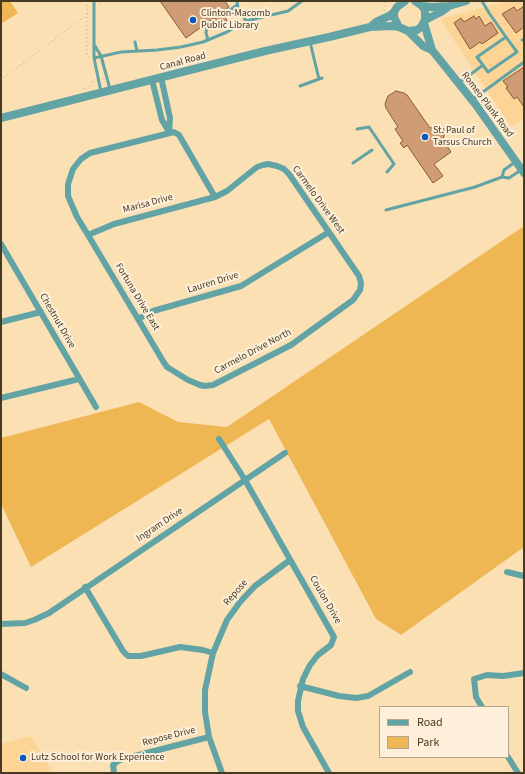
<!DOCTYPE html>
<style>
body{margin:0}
#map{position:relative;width:525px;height:774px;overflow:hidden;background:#fbe0b4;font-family:"Source Sans 3",sans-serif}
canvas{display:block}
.frame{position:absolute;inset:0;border:2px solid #473a23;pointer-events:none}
.legend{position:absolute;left:379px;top:706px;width:130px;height:52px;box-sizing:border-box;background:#fdefd9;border:1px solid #b4a790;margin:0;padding:5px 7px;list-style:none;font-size:12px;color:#473a23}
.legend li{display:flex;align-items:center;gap:8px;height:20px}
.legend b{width:20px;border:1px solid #b4a790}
</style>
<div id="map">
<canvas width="525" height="774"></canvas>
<div class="frame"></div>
<ul class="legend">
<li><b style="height:5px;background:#62a4a6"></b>Road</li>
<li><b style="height:11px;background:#efb754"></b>Park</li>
</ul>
</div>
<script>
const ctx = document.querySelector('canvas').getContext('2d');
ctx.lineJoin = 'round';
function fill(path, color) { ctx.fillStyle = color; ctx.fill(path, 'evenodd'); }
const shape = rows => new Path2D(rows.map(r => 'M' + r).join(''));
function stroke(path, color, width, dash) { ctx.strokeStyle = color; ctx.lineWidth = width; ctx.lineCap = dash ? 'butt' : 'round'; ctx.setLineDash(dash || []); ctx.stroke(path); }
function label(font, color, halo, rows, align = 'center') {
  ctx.font = font + ' "Source Sans 3",sans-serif'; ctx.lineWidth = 4; ctx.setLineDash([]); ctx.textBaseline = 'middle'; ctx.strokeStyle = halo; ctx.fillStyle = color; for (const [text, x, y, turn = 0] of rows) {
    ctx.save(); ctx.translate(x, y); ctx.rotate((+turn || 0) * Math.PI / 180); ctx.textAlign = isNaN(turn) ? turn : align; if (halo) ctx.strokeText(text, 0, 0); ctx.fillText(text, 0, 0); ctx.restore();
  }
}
fill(shape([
 [507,1,524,1,524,118,511,127,440,19],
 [31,736,53,773,1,773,1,744]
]), '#fbd496');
fill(shape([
 [1,1,10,1,18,13,1,24],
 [524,226,524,547,401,635,376,619,269,419,31,567,1,504,1,438,139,402,178,422,227,427]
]), '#efb754');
const building = shape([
 [160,1,225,1,229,7,220,15,221,17,225,17,227,21,218,26,217,24,218,20,214,18,186,38,160,1],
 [524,6,524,27,516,33,502,14,514,7,517,11,524,6],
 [474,16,476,19,479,16,485,26,491,22,498,33,482,44,480,42,470,49,454,23,461,18,464,22,474,16],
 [524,67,524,107,517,97,514,99,506,88,508,87,503,81,524,67],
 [396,91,404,93,407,95,430,128,439,126,444,129,444,136,443,140,451,152,434,164,443,176,433,183,407,145,404,148,400,143,403,141,395,129,398,127,386,108,385,104,388,96,396,91]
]);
fill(building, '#cf9c75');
stroke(building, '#885a34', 1);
stroke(shape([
 [87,1,87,53,89,60],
 [100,4,104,1],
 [384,11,386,1],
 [1,80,89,13],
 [84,89,92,85,93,81]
]), '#bda782', 1, [1, 3]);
stroke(shape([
 [94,1,94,58,101,92],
 [237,1,238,8,246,21],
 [482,1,489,13,506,37,517,52,488,72,477,57,506,37],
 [223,15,237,5],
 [208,40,206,33,207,26,215,21],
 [522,40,524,39],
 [135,42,137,51],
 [310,42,319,79],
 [95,46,101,56,110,89],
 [94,58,121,52,157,50,181,47,203,42,227,32,246,21,288,11,302,1],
 [459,83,483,65],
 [300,86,322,78],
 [472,100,524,62],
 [357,129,369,127,394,164,387,172],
 [515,162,504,170,502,177,509,178,521,170],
 [353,163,372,150],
 [386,210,475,187,502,177]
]), '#62a4a6', 3);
stroke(shape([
 [152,80,162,120,169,132,170,118,161,77],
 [88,235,114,224,215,197,227,191,257,167,263,165,268,164,277,166,284,169,289,174,359,276,361,283,360,290,353,300,291,345,213,385,204,386,200,385,188,380,167,367,163,361,88,235,77,217,68,196,68,184,73,169,81,159,90,153,174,132,179,135,215,197],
 [1,244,96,407],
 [138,319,153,311,241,286,329,232],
 [1,322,41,312],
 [1,398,79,379],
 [219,439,245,480,334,637,331,645,318,655,310,665,303,679,298,701,298,711,303,727,329,773],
 [507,572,524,576],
 [85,587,123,651,128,656,141,656,180,647,203,650,213,653],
 [1,624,25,623,34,620,49,613,285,453],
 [1,674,26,688],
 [300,686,339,696,356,698,368,696,410,672],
 [482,707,476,697,474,679,487,675,503,676,524,673],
 [508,757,518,773],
 [114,773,113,765,118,761,123,759,209,737],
 [222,773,209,737,205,712,205,690,213,653,227,620,240,602,255,586,290,560]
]), '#62a4a6', 6);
stroke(shape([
 [405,1,397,7,394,12,394,17,399,27,408,31,417,30,421,27,425,20,425,10,422,6,415,1],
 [422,6,431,7,449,6],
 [425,20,441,12,449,6,466,1],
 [424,23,432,50],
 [370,27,376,22,389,16,394,12],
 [408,31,423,46,432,50,476,105,524,173],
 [1,118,265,51,329,37,370,27,392,26,399,27]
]), '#62a4a6', 8);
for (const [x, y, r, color] of [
 [193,20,4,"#0755bf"],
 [425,137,4,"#0755bf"],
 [23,758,4,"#0755bf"]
]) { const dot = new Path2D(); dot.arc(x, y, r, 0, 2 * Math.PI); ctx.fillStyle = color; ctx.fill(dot); stroke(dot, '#fdefd9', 1.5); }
label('10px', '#473a23', '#fdefd9', [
 ["Clinton-Macomb",201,14],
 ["Public Library",201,26],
 ["St. Paul of",433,131],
 ["Tarsus Church",433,143],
 ["Lutz School for Work Experience",31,758]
], 'left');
label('10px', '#473a23', '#fdefd9', [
 ["Canal Road",183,62,-15],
 ["Romeo Plank Road",487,105,53],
 ["Carmelo Drive West",318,200,54],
 ["Marisa Drive",148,204,-15],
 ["Lauren Drive",213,283,-17],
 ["Fortuna Drive East",137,297,59],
 ["Chestnut Drive",57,321,60],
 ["Carmelo Drive North",253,352,-28],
 ["Ingram Drive",160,525,-34],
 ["Repose",236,593,-49],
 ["Coulon Drive",325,600,60],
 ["Repose Drive",169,737,-14]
]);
</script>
